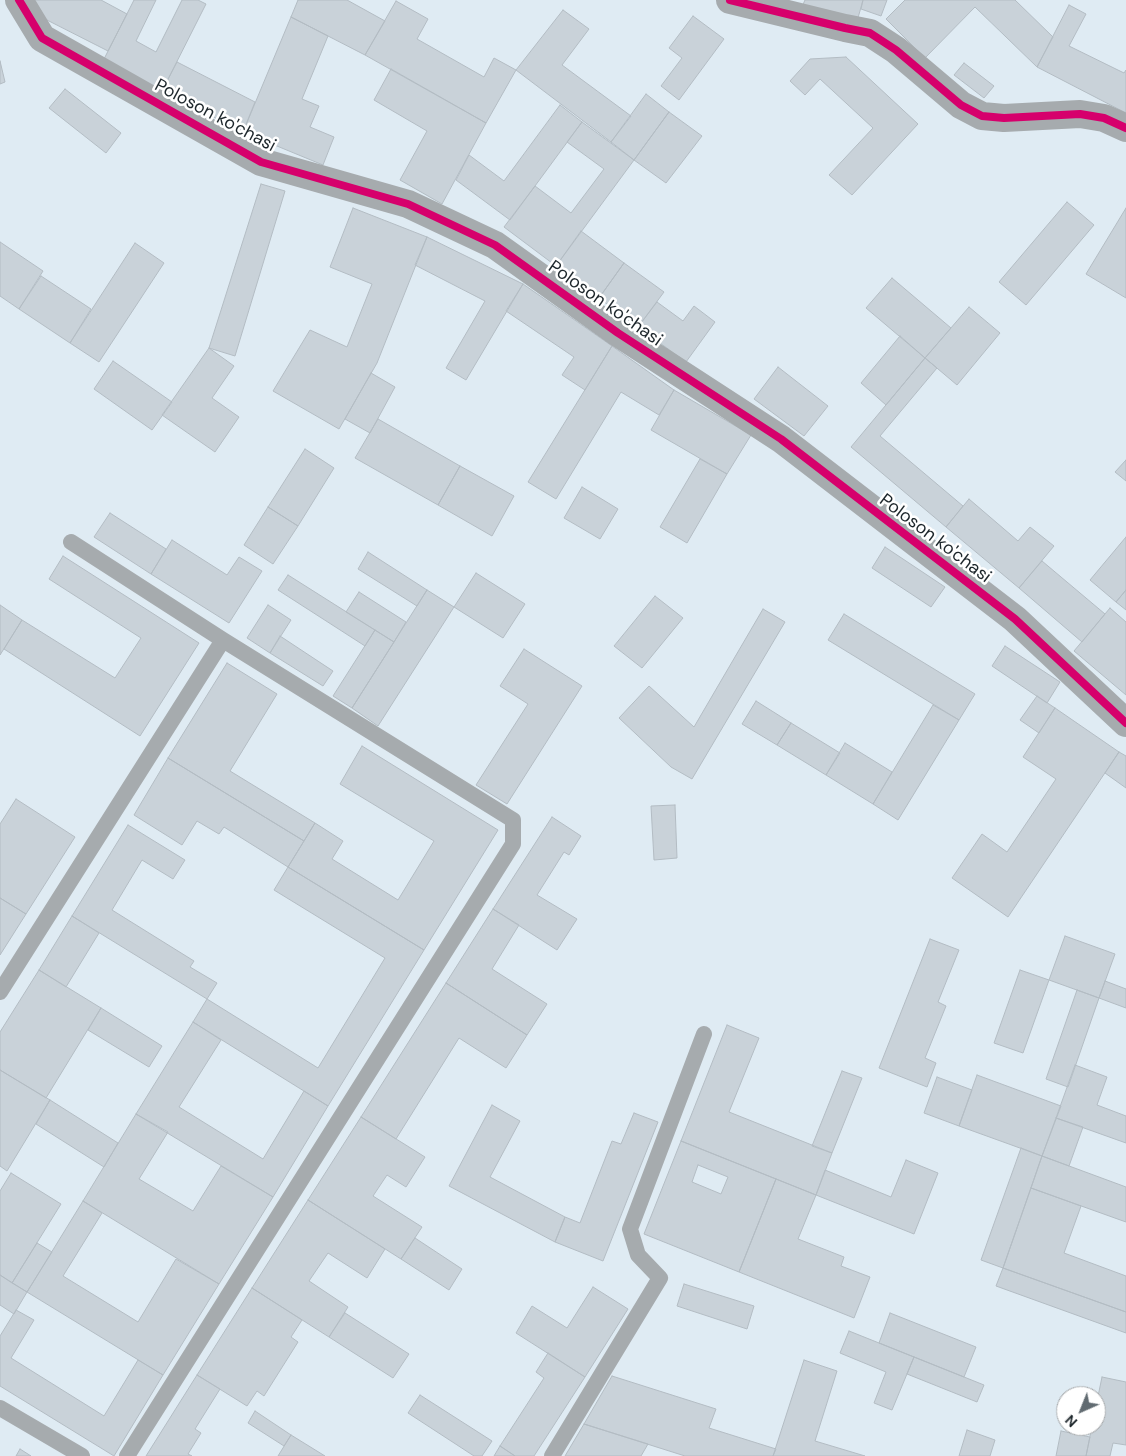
<!DOCTYPE html>
<style>
body{margin:0}
#map{position:relative;width:1126px;height:1456px;overflow:hidden;background:#dfebf3;font-family:"DM Sans",sans-serif}
canvas{display:block}
.north{position:absolute;left:1056px;top:1386px;width:50px;height:50px;box-sizing:border-box;background:#fff;border:1px solid #a5a8aa;border-radius:50%;rotate:224deg;font-size:14px;font-weight:700;line-height:20px;text-align:center;color:#1d262b}
.north::after{content:'';display:block;margin:auto;width:18px;height:22px;background:#616b71;clip-path:polygon(50% 0,100% 100%,50% 72%,0 100%)}
</style>
<div id="map">
<canvas width="1126" height="1456"></canvas>
<div class="north">N</div>
</div>
<script>
const ctx = document.querySelector('canvas').getContext('2d');
ctx.lineJoin = 'round';
function fill(path, color) { ctx.fillStyle = color; ctx.fill(path, 'evenodd'); }
const shape = rows => new Path2D(rows.map(r => 'M' + r).join(''));
function stroke(path, color, width, dash) { ctx.strokeStyle = color; ctx.lineWidth = width; ctx.lineCap = dash ? 'butt' : 'round'; ctx.setLineDash(dash || []); ctx.stroke(path); }
function label(font, color, halo, rows, align = 'center') {
  ctx.font = font + ' "DM Sans",sans-serif'; ctx.lineWidth = 5; ctx.setLineDash([]); ctx.textBaseline = 'middle'; ctx.strokeStyle = halo; ctx.fillStyle = color; for (const [text, x, y, turn = 0] of rows) {
    ctx.save(); ctx.translate(x, y); ctx.rotate((+turn || 0) * Math.PI / 180); ctx.textAlign = isNaN(turn) ? turn : align; if (halo) ctx.strokeText(text, 0, 0); ctx.fillText(text, 0, 0); ctx.restore();
  }
}
const building = shape([
 [32,0,101,0,127,14,108,51,43,18,32,0],
 [134,0,156,0,136,41,156,52,182,0,198,0,206,4,162,91,103,61,134,0],
 [298,0,347,0,385,21,365,55,291,17,298,0],
 [805,0,863,0,856,25,801,9,805,0],
 [863,0,887,0,881,16,861,9,863,0],
 [905,0,1015,0,1053,37,1037,67,975,7,925,58,886,19,905,0],
 [396,1,428,19,417,39,484,77,494,58,516,70,486,123,365,55,396,1],
 [1069,5,1086,14,1069,46,1124,73,1126,70,1126,113,1037,67,1069,5],
 [563,10,589,29,562,65,631,116,611,142,516,70,563,10],
 [693,16,724,39,679,100,661,86,682,58,669,48,693,16],
 [291,17,328,36,302,99,319,106,310,127,334,137,323,165,243,132,291,17],
 [846,57,918,124,852,195,829,175,873,128,820,79,805,95,790,81,810,59,846,57],
 [0,61,5,82,0,84,0,61],
 [177,62,255,102,243,132,162,91,177,62],
 [964,63,994,86,984,98,954,75,964,63],
 [391,69,486,123,442,204,400,180,427,131,374,100,391,69],
 [65,89,121,133,106,153,49,108,65,89],
 [646,94,669,112,634,160,611,142,646,94],
 [560,105,582,122,510,220,456,180,469,155,504,181,560,105],
 [669,112,702,136,666,183,634,160,669,112],
 [582,122,634,160,556,266,504,227,535,186,571,213,604,169,567,142,582,122],
 [261,184,285,191,235,356,209,348,261,184],
 [1067,202,1094,225,1026,305,999,282,1067,202],
 [353,208,427,237,377,363,339,429,273,391,310,330,347,347,372,284,330,267,353,208],
 [1126,208,1126,298,1086,274,1126,208],
 [581,231,624,263,599,298,556,266,581,231],
 [427,237,523,284,466,380,446,368,485,301,415,265,427,237],
 [0,242,43,271,19,309,0,296,0,242],
 [135,243,164,263,99,362,70,343,135,243],
 [624,263,664,292,638,327,599,298,624,263],
 [41,276,91,309,70,343,19,309,41,276],
 [892,278,951,328,925,358,866,308,892,278],
 [523,284,612,346,585,390,562,375,574,357,506,311,523,284],
 [657,302,683,321,694,306,715,322,686,362,638,327,657,302],
 [969,307,1000,333,957,385,925,358,969,307],
 [900,336,925,358,886,405,861,383,900,336],
 [612,346,674,390,659,415,621,392,556,499,528,482,612,346],
 [209,348,234,366,212,398,239,417,215,452,162,415,209,348],
 [925,358,937,368,880,436,963,506,946,527,851,447,925,358],
 [113,361,172,402,152,430,94,389,113,361],
 [778,367,828,406,804,436,754,399,778,367],
 [371,373,395,387,370,433,345,419,371,373],
 [674,390,751,435,727,474,651,430,674,390],
 [378,419,460,466,438,505,355,458,378,419],
 [305,449,334,468,298,526,268,507,305,449],
 [700,459,727,474,687,543,660,527,700,459],
 [1126,460,1126,481,1115,472,1126,460],
 [460,466,514,496,492,536,438,505,460,466],
 [582,487,618,509,600,539,564,518,582,487],
 [969,499,1018,541,1030,527,1054,546,1019,588,946,527,969,499],
 [268,507,298,526,273,564,244,545,268,507],
 [110,513,166,549,151,574,94,537,110,513],
 [1126,537,1126,590,1116,602,1090,580,1126,537],
 [172,540,227,575,239,557,262,571,229,623,151,574,172,540],
 [885,547,945,587,931,607,872,568,885,547],
 [368,552,427,590,417,606,358,569,368,552],
 [63,556,199,643,140,736,4,649,22,620,115,678,141,638,49,579,63,556],
 [1042,561,1105,614,1082,642,1019,588,1042,561],
 [476,573,525,604,503,638,454,607,476,573],
 [288,575,375,630,365,646,278,590,288,575],
 [427,590,454,607,378,726,352,708,427,590],
 [1126,590,1126,610,1116,602,1126,590],
 [359,592,406,622,394,642,346,612,359,592],
 [655,596,683,618,642,668,614,646,655,596],
 [0,605,22,620,0,655,0,605],
 [268,605,291,620,270,653,247,638,268,605],
 [1110,608,1126,622,1126,695,1074,651,1110,608],
 [763,609,785,622,692,779,671,767,619,718,649,686,694,727,763,609],
 [844,614,975,694,959,720,828,640,844,614],
 [375,630,394,642,352,708,333,696,375,630],
 [280,636,333,671,323,686,270,653,280,636],
 [1005,646,1060,682,1047,703,992,666,1005,646],
 [524,649,582,686,507,804,476,785,528,704,500,686,524,649],
 [227,663,277,694,230,771,315,823,304,841,168,758,227,663],
 [1037,696,1055,708,1039,733,1020,720,1037,696],
 [756,701,791,723,777,745,742,724,756,701],
 [933,705,959,720,898,820,873,804,933,705],
 [1055,708,1119,752,1008,917,952,878,982,834,1007,852,1056,779,1023,757,1055,708],
 [791,723,840,753,826,775,777,745,791,723],
 [845,743,892,772,873,804,826,775,845,743],
 [362,746,498,830,424,950,288,867,315,823,343,841,332,859,398,900,434,841,340,784,362,746],
 [1119,752,1126,756,1126,788,1105,773,1119,752],
 [168,758,304,841,288,867,224,827,219,834,197,821,182,845,134,815,168,758],
 [16,799,75,837,26,914,0,898,0,824,16,799],
 [675,805,677,858,654,860,651,806,675,805],
 [552,817,581,836,569,855,564,852,537,895,577,919,557,950,493,909,552,817],
 [128,825,185,860,173,879,142,860,112,910,194,961,190,967,217,983,207,999,72,916,128,825],
 [288,867,424,950,328,1106,193,1022,207,999,318,1068,385,958,274,890,288,867],
 [0,898,26,914,0,955,0,898],
 [493,909,519,925,492,969,547,1004,527,1035,446,983,493,909],
 [72,916,99,933,66,987,39,970,72,916],
 [1065,936,1115,954,1099,998,1049,980,1065,936],
 [930,939,959,950,938,1002,946,1006,925,1058,936,1063,927,1087,879,1068,930,939],
 [39,970,101,1008,46,1098,0,1070,0,1032,39,970],
 [1020,970,1049,980,1023,1053,994,1043,1020,970],
 [1105,981,1126,989,1126,1008,1099,998,1105,981],
 [446,983,527,1035,506,1068,459,1038,396,1139,361,1117,446,983],
 [1077,990,1099,998,1068,1087,1046,1079,1077,990],
 [101,1008,162,1046,149,1067,88,1030,101,1008],
 [193,1022,221,1040,179,1107,263,1159,304,1091,328,1106,273,1197,136,1114,193,1022],
 [727,1025,759,1038,729,1112,832,1153,816,1195,681,1141,727,1025],
 [1075,1065,1107,1077,1097,1105,1126,1116,1126,1143,1056,1118,1075,1065],
 [0,1070,50,1100,7,1171,0,1166,0,1070],
 [842,1071,862,1078,832,1153,812,1146,842,1071],
 [977,1075,1061,1106,1042,1156,959,1126,977,1075],
 [937,1077,972,1090,959,1126,924,1113,937,1077],
 [50,1100,118,1143,104,1167,36,1124,50,1100],
 [492,1105,520,1121,490,1177,565,1217,555,1242,449,1186,492,1105],
 [634,1113,658,1122,603,1261,555,1242,565,1217,580,1223,612,1141,621,1144,634,1113],
 [136,1114,168,1132,139,1179,193,1211,221,1166,273,1197,219,1284,83,1201,136,1114],
 [361,1117,425,1157,406,1187,387,1175,373,1196,422,1227,401,1259,308,1200,361,1117],
 [1056,1118,1083,1127,1069,1166,1042,1156,1056,1118],
 [681,1141,776,1179,739,1272,644,1234,681,1141],
 [698,1165,728,1177,721,1194,692,1182,698,1165],
 [1021,1148,1042,1156,1003,1268,981,1260,1021,1148],
 [1042,1156,1126,1187,1126,1222,1031,1188,1042,1156],
 [906,1160,938,1173,914,1234,816,1195,825,1170,891,1197,906,1160],
 [11,1173,61,1204,12,1283,0,1275,0,1191,11,1173],
 [776,1179,816,1195,798,1239,844,1257,841,1266,870,1277,854,1318,739,1272,776,1179],
 [1031,1188,1081,1206,1064,1253,1126,1276,1126,1312,1003,1268,1031,1188],
 [308,1200,385,1249,367,1278,328,1253,309,1281,348,1307,329,1337,252,1288,308,1200],
 [83,1201,102,1213,63,1276,138,1322,176,1259,219,1284,163,1375,27,1292,83,1201],
 [415,1238,462,1269,449,1290,401,1259,415,1238],
 [37,1243,52,1252,27,1292,12,1283,37,1243],
 [1003,1268,1126,1312,1126,1333,996,1286,1003,1268],
 [0,1275,27,1292,14,1314,0,1305,0,1275],
 [684,1284,754,1306,747,1329,677,1306,684,1284],
 [593,1287,628,1309,585,1377,516,1333,532,1306,567,1328,593,1287],
 [252,1288,302,1320,291,1337,298,1342,264,1396,257,1391,247,1406,197,1375,252,1288],
 [16,1310,34,1320,11,1358,104,1416,138,1360,163,1375,114,1456,0,1386,0,1336,16,1310],
 [345,1313,409,1354,393,1378,329,1337,345,1313],
 [890,1313,976,1347,964,1377,879,1343,890,1313],
 [849,1331,914,1357,892,1410,874,1403,886,1372,840,1353,849,1331],
 [548,1353,585,1377,534,1456,515,1456,500,1446,544,1378,536,1372,548,1353],
 [914,1357,984,1385,977,1402,907,1374,914,1357],
 [804,1360,837,1371,815,1441,865,1456,773,1456,804,1360],
 [197,1375,220,1389,195,1429,201,1433,188,1454,192,1456,146,1456,197,1375],
 [612,1376,716,1409,709,1428,776,1449,773,1456,685,1456,584,1424,612,1376],
 [1102,1377,1126,1382,1126,1445,1113,1443,1110,1456,1086,1456,1092,1426,1096,1426,1096,1406,1102,1377],
 [420,1395,492,1441,482,1456,474,1456,408,1413,420,1395],
 [255,1411,291,1435,284,1446,248,1423,255,1411],
 [584,1424,648,1444,641,1456,565,1456,584,1424],
 [967,1430,995,1440,990,1456,959,1456,967,1430],
 [1061,1431,1090,1437,1086,1456,1056,1456,1061,1431],
 [291,1435,325,1456,278,1456,291,1435],
 [500,1446,515,1456,494,1456,500,1446],
 [20,1449,31,1456,16,1456,20,1449]
]);
fill(building, '#c9d2d9');
stroke(building, '#b3bcc3', 1);
stroke(shape([
 [71,542,223,640,513,820,513,844,127,1456],
 [0,992,223,640],
 [0,1408,82,1456],
 [552,1456,660,1278,638,1255,630,1229,704,1034]
]), '#a6abae', 16);
stroke(shape([
 [19,0,42,38,261,162,408,204,495,245,618,333,781,439,1015,619,1126,723],
 [730,0,845,28,870,33,896,50,961,105,982,116,1004,118,1080,114,1104,118,1126,128]
]), '#a6abae', 28);
stroke(shape([
 [19,0,42,38,261,162,408,204,495,245,618,333,781,439,1015,619,1126,723],
 [730,0,845,28,870,33,896,50,961,105,982,116,1004,118,1080,114,1104,118,1126,128]
]), '#d6006c', 8);
label('18px', '#1d262b', '#fff', [
 ["Poloson ko'chasi",215,116,28],
 ["Poloson ko'chasi",605,304,35],
 ["Poloson ko'chasi",935,539,37]
]);
</script>
